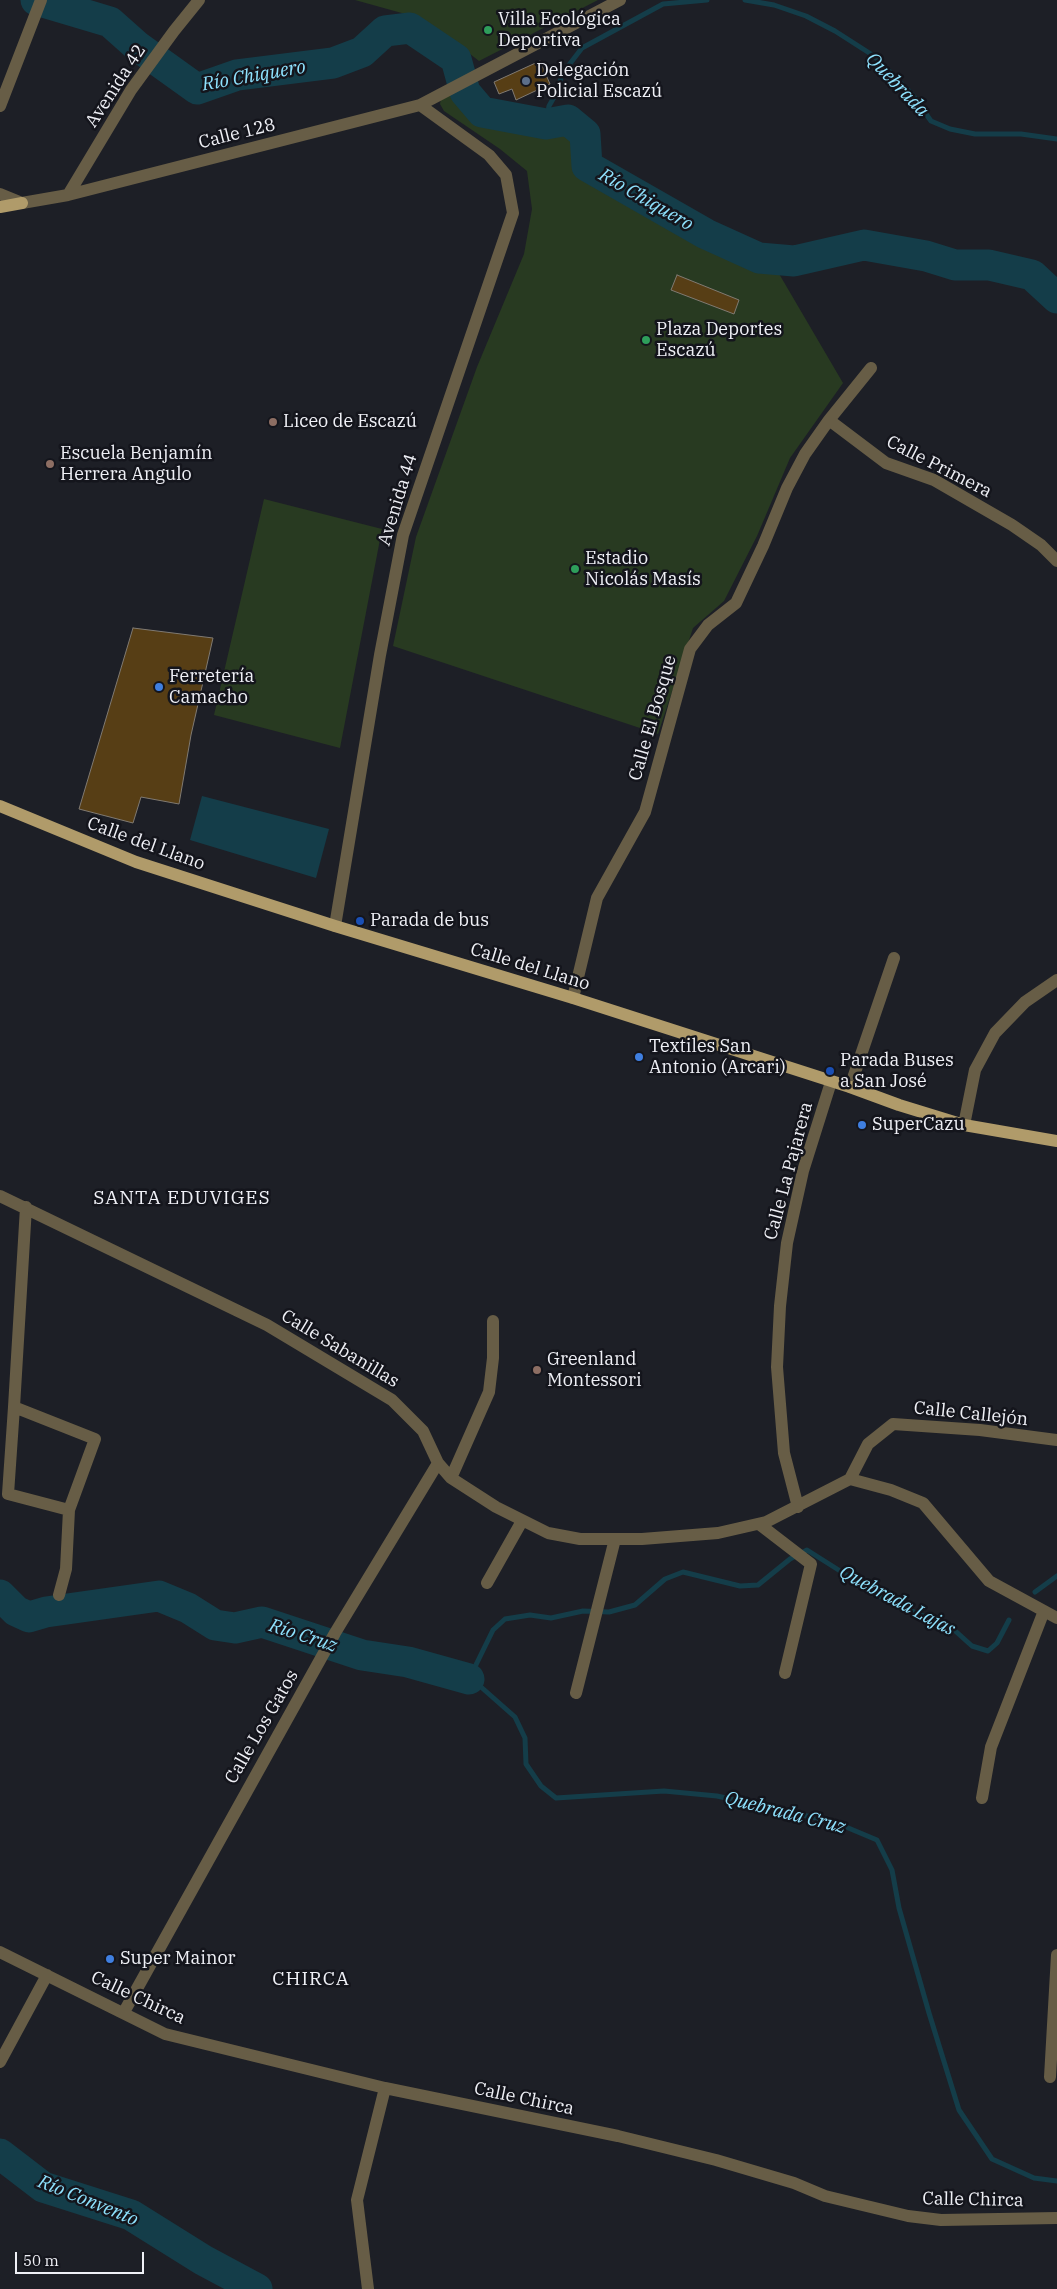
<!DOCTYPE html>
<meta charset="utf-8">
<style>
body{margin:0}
#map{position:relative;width:1057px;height:2289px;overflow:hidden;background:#1d1f26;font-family:"IBM Plex Serif",serif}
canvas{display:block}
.scale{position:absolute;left:15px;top:2252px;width:129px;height:22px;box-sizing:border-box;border:2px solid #eff0f6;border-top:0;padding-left:6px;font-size:15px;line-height:18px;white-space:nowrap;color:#eff0f6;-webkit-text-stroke:4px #14151c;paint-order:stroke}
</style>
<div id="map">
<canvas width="1057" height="2289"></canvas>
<div class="scale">50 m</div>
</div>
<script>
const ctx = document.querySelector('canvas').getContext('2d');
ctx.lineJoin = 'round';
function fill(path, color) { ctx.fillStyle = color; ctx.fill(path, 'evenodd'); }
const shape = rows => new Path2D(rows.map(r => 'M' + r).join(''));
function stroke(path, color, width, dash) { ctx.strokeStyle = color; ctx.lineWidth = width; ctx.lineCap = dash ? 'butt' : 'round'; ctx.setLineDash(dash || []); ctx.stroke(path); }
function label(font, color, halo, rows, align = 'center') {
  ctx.font = font + ' "IBM Plex Serif",serif'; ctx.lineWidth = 5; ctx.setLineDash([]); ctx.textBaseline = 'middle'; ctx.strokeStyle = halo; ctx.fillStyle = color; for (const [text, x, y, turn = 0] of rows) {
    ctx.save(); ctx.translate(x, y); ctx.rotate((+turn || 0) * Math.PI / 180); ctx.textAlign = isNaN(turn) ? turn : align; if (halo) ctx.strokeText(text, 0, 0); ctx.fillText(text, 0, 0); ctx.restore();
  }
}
fill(shape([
 [355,0,598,0,479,61,456,43,416,17],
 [458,92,482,117,546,132,565,128,579,136,583,172,739,261,778,272,843,383,790,458,757,536,724,601,693,628,658,734,393,646,416,537,477,367,524,254,532,209,527,171,500,149,444,111,440,104,441,99],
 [264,499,382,529,340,748,214,715]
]), '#283a21');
fill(shape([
 [202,796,329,829,316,878,190,840]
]), '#143d49');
stroke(shape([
 [745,0,774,5,806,16,835,31,874,56,912,94,931,121,950,129,975,134,1021,134,1057,139],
 [546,124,549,106,557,92,562,74,582,48,663,4,707,0],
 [1035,1592,1057,1576],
 [1009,1620,997,1643,988,1651,972,1646,952,1628,886,1600,807,1550,790,1559,758,1585,740,1586,683,1572,665,1579,635,1605,609,1612,583,1611,551,1618,530,1615,505,1619,493,1630,469,1679,481,1687,515,1717,525,1738,526,1764,541,1786,556,1798,664,1791,717,1796,834,1822,877,1840,892,1870,899,1908,929,2013,959,2110,992,2159,1034,2178,1057,2181]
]), '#143d49', 5);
stroke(shape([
 [36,0,110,22,137,46,197,89,237,75,333,63,362,52,385,31,410,28,456,59,465,92,482,112,546,124,568,120,585,134,587,166,706,234,759,258,794,261,864,245,926,256,955,265,989,265,1032,275,1057,298],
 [0,1595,16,1611,29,1617,46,1612,159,1596,188,1608,215,1625,235,1628,262,1622,362,1655,408,1662,469,1679],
 [0,2154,43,2187,131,2215,203,2260,257,2289]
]), '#143d49', 31);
const building = shape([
 [540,61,550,84,516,100,512,89,499,94,494,82,540,61],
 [677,275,739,300,734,314,671,290,677,275],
 [133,628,213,638,191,735,179,804,141,797,133,823,79,809,133,628]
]);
fill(building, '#573e15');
stroke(building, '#807a72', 1);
stroke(shape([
 [0,106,41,0],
 [0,194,22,203,68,195,420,105,620,0],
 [68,195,131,90,174,31,199,0],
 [829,420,886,463,934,480,1012,525,1041,545,1057,561],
 [335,926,380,655,403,535,513,213,506,175,489,155,420,105],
 [573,998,597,898,645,812,690,649,708,625,736,603,763,546,787,488,805,454,829,420,871,368],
 [850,1087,894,958],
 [964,1125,975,1070,995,1033,1025,1002,1057,980],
 [0,1196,267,1325,392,1400,423,1431,438,1463,451,1478,496,1507,548,1533,580,1539,642,1539,718,1533,766,1522,850,1479,891,1490,923,1503,989,1581,1057,1618],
 [14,1407,95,1439,69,1510,8,1494,14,1407,26,1207],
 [451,1478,489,1392,493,1358,493,1321],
 [850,1479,868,1444,893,1424,980,1430,1057,1440],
 [798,1507,784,1453,777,1367,780,1306,787,1243,803,1171,831,1082],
 [759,1524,811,1564,785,1673],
 [487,1583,522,1521],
 [59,1595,66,1569,69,1510],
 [576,1693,615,1539],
 [982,1798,991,1747,1044,1611],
 [0,1952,165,2034,385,2088,618,2136,716,2160,794,2183,825,2196,908,2216,941,2220,1057,2218],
 [124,2012,335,1633,438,1463],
 [0,2062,47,1975],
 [1050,2077,1057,1955],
 [368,2289,357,2200,385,2088]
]), '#675d46', 12);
stroke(shape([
 [0,207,22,203],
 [0,806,136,862,335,926,573,998,850,1087,899,1105,964,1125,1057,1141]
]), '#b09b6a', 12);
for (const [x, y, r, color] of [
 [488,30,5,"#2e9e5b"],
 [526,81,5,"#5c6f8a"],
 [646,340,5,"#2e9e5b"],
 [273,422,5,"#8d6e63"],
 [50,464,5,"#8d6e63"],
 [575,569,5,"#2e9e5b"],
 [159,687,5,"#3f7fe0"],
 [360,921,5,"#1a4fb4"],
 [639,1057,5,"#3f7fe0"],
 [830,1071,5,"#1a4fb4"],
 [862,1125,5,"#3f7fe0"],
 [537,1370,5,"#8d6e63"],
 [110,1959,5,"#3f7fe0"]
]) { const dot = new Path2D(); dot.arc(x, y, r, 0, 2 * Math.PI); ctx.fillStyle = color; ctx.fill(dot); stroke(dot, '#14151c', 2); }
label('18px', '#eff0f6', '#14151c', [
 ["Villa Ecológica",498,20],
 ["Deportiva",498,41],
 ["Delegación",536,71],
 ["Policial Escazú",536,92],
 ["Plaza Deportes",656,330],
 ["Escazú",656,351],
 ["Liceo de Escazú",283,422],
 ["Escuela Benjamín",60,454],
 ["Herrera Angulo",60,475],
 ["Estadio",585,559],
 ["Nicolás Masís",585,580],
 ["Ferretería",169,677],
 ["Camacho",169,698],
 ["Parada de bus",370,921],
 ["Textiles San",649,1047],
 ["Antonio (Arcari)",649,1068],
 ["Parada Buses",840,1061],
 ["a San José",840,1082],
 ["SuperCazu",872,1125],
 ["Greenland",547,1360],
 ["Montessori",547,1381],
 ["Super Mainor",120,1959]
], 'left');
label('18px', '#eff0f6', '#14151c', [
 ["Avenida 42",116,86,-57],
 ["Calle 128",237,134,-14],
 ["Calle Primera",939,467,27],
 ["Avenida 44",398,500,-73],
 ["Calle El Bosque",653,718,-74],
 ["Calle del Llano",146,844,20],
 ["Calle del Llano",530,967,17],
 ["Calle La Pajarera",789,1171,-75],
 ["Calle Sabanillas",340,1349,31],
 ["Calle Callejón",971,1414,6],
 ["Calle Los Gatos",262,1727,-60],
 ["Calle Chirca",138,1998,25],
 ["Calle Chirca",524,2099,12],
 ["Calle Chirca",973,2200,1]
]);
label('italic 19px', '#8ee2fe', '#14151c', [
 ["Río Chiquero",254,76,-10],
 ["Quebrada",897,85,46],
 ["Río Chiquero",646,200,30],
 ["Quebrada Lajas",897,1601,28],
 ["Río Cruz",303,1636,18],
 ["Quebrada Cruz",785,1813,14],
 ["Río Convento",88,2201,22]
]);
ctx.letterSpacing = '1px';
label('19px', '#eff0f6', '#14151c', [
 ["SANTA EDUVIGES",182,1199],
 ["CHIRCA",311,1980]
]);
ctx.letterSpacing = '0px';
</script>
